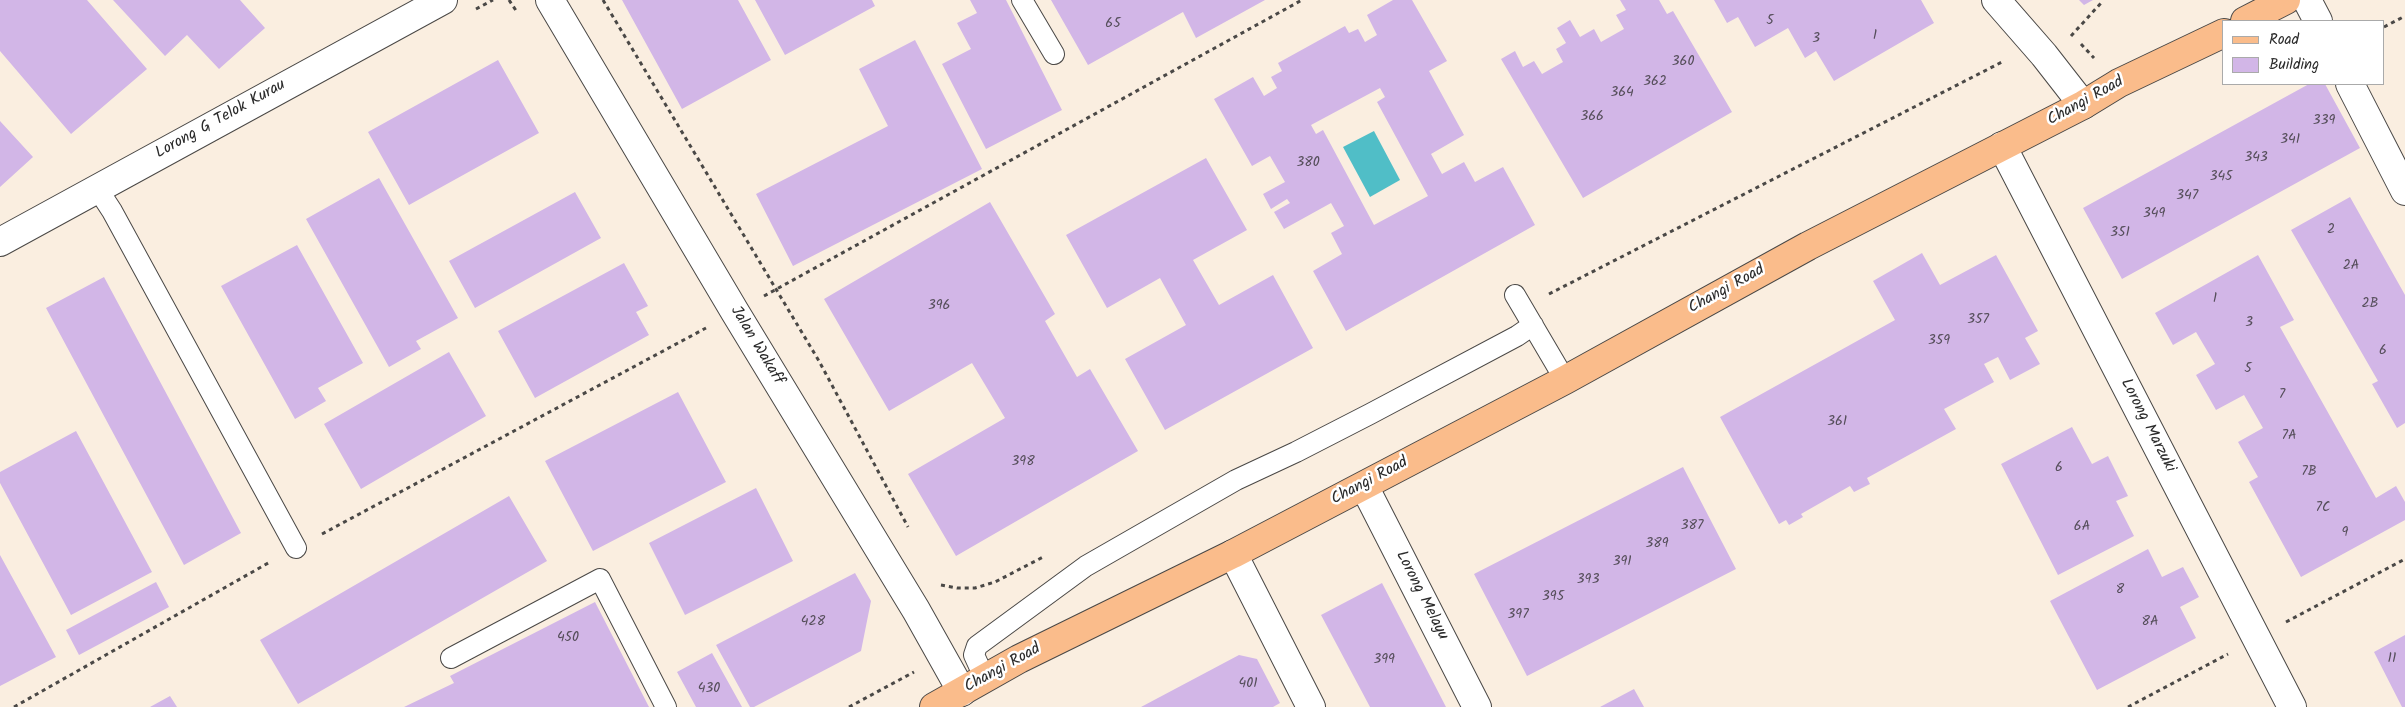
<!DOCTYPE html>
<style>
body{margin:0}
#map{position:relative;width:2405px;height:707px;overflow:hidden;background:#faeee0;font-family:Kalam,sans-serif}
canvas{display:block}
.legend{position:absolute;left:2222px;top:20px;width:162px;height:65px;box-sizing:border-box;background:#fff;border:1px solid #aaa;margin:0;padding:6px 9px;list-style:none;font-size:15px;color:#2b2b2b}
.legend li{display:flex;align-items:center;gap:10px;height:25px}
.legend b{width:25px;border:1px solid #aaa}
</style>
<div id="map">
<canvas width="2405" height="707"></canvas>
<ul class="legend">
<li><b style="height:6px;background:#fabc8b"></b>Road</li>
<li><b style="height:14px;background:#d2b6e7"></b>Building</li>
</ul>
</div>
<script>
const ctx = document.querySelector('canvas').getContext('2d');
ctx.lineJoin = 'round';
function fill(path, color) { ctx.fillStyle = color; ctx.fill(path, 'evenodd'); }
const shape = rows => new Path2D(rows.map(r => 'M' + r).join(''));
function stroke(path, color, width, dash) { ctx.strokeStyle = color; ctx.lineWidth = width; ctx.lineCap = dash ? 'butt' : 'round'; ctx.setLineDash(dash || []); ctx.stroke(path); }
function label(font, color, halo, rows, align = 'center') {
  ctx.font = font + ' Kalam,sans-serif'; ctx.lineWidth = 5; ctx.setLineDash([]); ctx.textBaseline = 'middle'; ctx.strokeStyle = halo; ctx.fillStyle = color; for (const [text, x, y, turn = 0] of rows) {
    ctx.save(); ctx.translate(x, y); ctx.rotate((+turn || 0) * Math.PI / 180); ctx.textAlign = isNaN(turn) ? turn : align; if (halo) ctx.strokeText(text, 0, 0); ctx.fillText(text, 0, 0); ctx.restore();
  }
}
fill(shape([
 [1374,131,1400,180,1370,197,1343,147]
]), '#50bec7');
fill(shape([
 [0,0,87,0,147,69,71,134,0,51],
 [113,0,240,0,265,28,219,69,187,35,165,56],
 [622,0,738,0,771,60,682,109],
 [755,0,872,0,875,6,785,55],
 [970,0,1006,0,1062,110,986,149,942,64,971,49,957,23,977,13],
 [1051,0,1265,0,1196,38,1183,12,1088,65],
 [1393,0,1412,0,1447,61,1429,71,1464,135,1431,154,1442,174,1464,162,1475,182,1503,167,1535,225,1346,331,1313,271,1342,254,1331,233,1344,226,1331,203,1284,229,1274,212,1290,203,1287,199,1271,209,1263,194,1285,182,1270,156,1252,166,1214,99,1253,77,1264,96,1277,88,1271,77,1282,71,1278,63,1345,26,1349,33,1358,29,1365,42,1377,35,1367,15],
 [1380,88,1385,97,1377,102,1428,196,1374,225,1323,130,1316,134,1311,125],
 [1620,0,1659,0,1667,14,1673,11,1732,112,1583,198,1501,59,1515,51,1523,67,1534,61,1542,74,1563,62,1556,49,1566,43,1557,28,1570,20,1580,37,1594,29,1601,42,1624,29,1616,15,1626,10],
 [1714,0,1921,0,1934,23,1834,81,1816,51,1805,58,1788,28,1755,47,1738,17,1727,23],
 [2079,0,2093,0,2084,5],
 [915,40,982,169,793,266,756,194,888,126,859,69],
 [498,60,539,133,409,205,368,132],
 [2309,84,2325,84,2360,148,2122,279,2083,208],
 [0,121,33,157,0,187],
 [1206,158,1247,230,1193,260,1219,305,1273,275,1313,348,1165,430,1125,359,1186,325,1160,278,1107,308,1066,235],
 [379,178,458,318,416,341,421,349,389,367,306,219],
 [575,192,601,238,475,308,449,261],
 [2350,197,2405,295,2405,423,2397,428,2372,384,2378,381,2291,230],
 [990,202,1055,314,1045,321,1077,377,1090,369,1138,451,956,556,908,474,1005,418,972,363,889,411,824,299],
 [297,245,363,363,318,388,326,401,295,419,221,286],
 [1922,253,1940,285,1996,255,2038,331,2025,338,2040,364,2010,380,1998,357,1984,364,1994,382,1944,409,1956,429,1867,478,1870,484,1854,492,1850,486,1801,514,1803,517,1789,525,1786,520,1779,524,1720,417,1895,320,1873,281],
 [2258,255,2294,320,2280,327,2376,498,2396,486,2405,502,2405,520,2301,577,2249,482,2258,477,2238,442,2263,428,2244,395,2216,410,2196,375,2215,364,2196,332,2173,345,2155,313],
 [624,263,648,306,636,312,649,335,535,398,498,331],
 [104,277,241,533,184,565,46,308],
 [449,352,486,416,361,489,324,424],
 [678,392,726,482,593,551,545,461],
 [2072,427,2092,464,2108,456,2128,496,2116,501,2134,536,2058,575,2001,464],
 [76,431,152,572,71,615,0,483,0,472],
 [1683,467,1736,569,1527,676,1474,574],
 [756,488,793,561,685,615,649,543],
 [509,496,547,561,298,704,260,640],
 [2148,549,2162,577,2183,567,2199,597,2180,607,2196,638,2097,690,2050,601],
 [0,555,56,657,0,686],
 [855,573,871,601,861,651,754,707,750,707,716,645],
 [156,582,169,607,79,655,66,630],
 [1382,583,1446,707,1370,707,1321,615],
 [595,602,649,707,404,707,454,683,450,676],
 [2405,635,2405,707,2402,707,2374,652],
 [712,653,742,707,696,707,677,672],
 [1239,655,1257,659,1280,703,1273,707,1141,707],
 [1634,689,1644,707,1600,707],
 [170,696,177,707,150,707]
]), '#d2b6e7');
const lane = shape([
 [1022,0,1054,54],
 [97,188,112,211,296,548],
 [1515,295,1565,380],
 [451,658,600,579,666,707],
 [985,679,974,655,977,646,1086,566,1236,480,1296,452,1370,414,1517,336,1533,325]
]);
const street = shape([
 [550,0,735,312,916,610,962,692],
 [1996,0,2044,55,2083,105],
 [2307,0,2318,21],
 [2350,84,2405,191],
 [2002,146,2292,707],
 [0,242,443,0],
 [1364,486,1477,707],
 [1233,554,1311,707]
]);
const primary = shape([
 [2245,21,2286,0],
 [934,707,1019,659,1233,554,1565,380,1808,246,2083,105,2119,83,2224,33]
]);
stroke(lane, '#4a4846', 22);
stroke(street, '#4a4846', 30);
stroke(primary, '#4a4846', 30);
stroke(shape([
 [509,0,517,12],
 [603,0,819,361,908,527],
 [476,9,493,0],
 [2384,27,2405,16],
 [2071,36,2101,3],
 [2081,44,2094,58],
 [1549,294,2004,61],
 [764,296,1302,0],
 [322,534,706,328],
 [941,585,957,588,975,588,995,582,1045,556],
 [2286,622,2405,559],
 [14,707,270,562],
 [849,707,914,672],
 [2128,707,2228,654]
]), '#4a4846', 3, [4, 4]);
stroke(lane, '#fff', 20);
stroke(street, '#fff', 28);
stroke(primary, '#fabc8b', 28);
label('14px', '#554e5a', null, [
 ["5",1770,22],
 ["65",1113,25],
 ["1",1875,37],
 ["3",1816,40],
 ["360",1683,63],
 ["362",1655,83],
 ["364",1622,94],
 ["366",1592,118],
 ["339",2324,122],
 ["341",2290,141],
 ["343",2256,159],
 ["380",1308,164],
 ["345",2221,178],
 ["347",2187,197],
 ["349",2154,215],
 ["2",2331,231],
 ["351",2120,234],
 ["2A",2351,267],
 ["1",2215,300],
 ["2B",2370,305],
 ["396",939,307],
 ["357",1978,321],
 ["3",2249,324],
 ["359",1939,342],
 ["6",2383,352],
 ["5",2248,370],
 ["7",2282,396],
 ["361",1837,423],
 ["7A",2289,437],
 ["398",1023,463],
 ["6",2059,469],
 ["7B",2309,473],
 ["7C",2323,509],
 ["387",1692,527],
 ["6A",2082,528],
 ["9",2345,534],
 ["389",1657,545],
 ["391",1622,563],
 ["393",1588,581],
 ["8",2120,591],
 ["395",1553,598],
 ["397",1518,616],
 ["428",813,623],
 ["8A",2150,623],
 ["450",568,639],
 ["11",2392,660],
 ["399",1384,661],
 ["401",1248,685],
 ["430",709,690]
]);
label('16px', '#2b2b2b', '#fff', [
 ["Changi Road",2086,102,-29],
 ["Lorong G Telok Kurau",221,120,-29],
 ["Changi Road",1727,290,-29],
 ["Jalan Wakaff",756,346,59],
 ["Lorong Marzuki",2147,426,63],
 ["Changi Road",1370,482,-28],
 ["Lorong Melayu",1421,596,63],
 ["Changi Road",1003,669,-29]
]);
</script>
